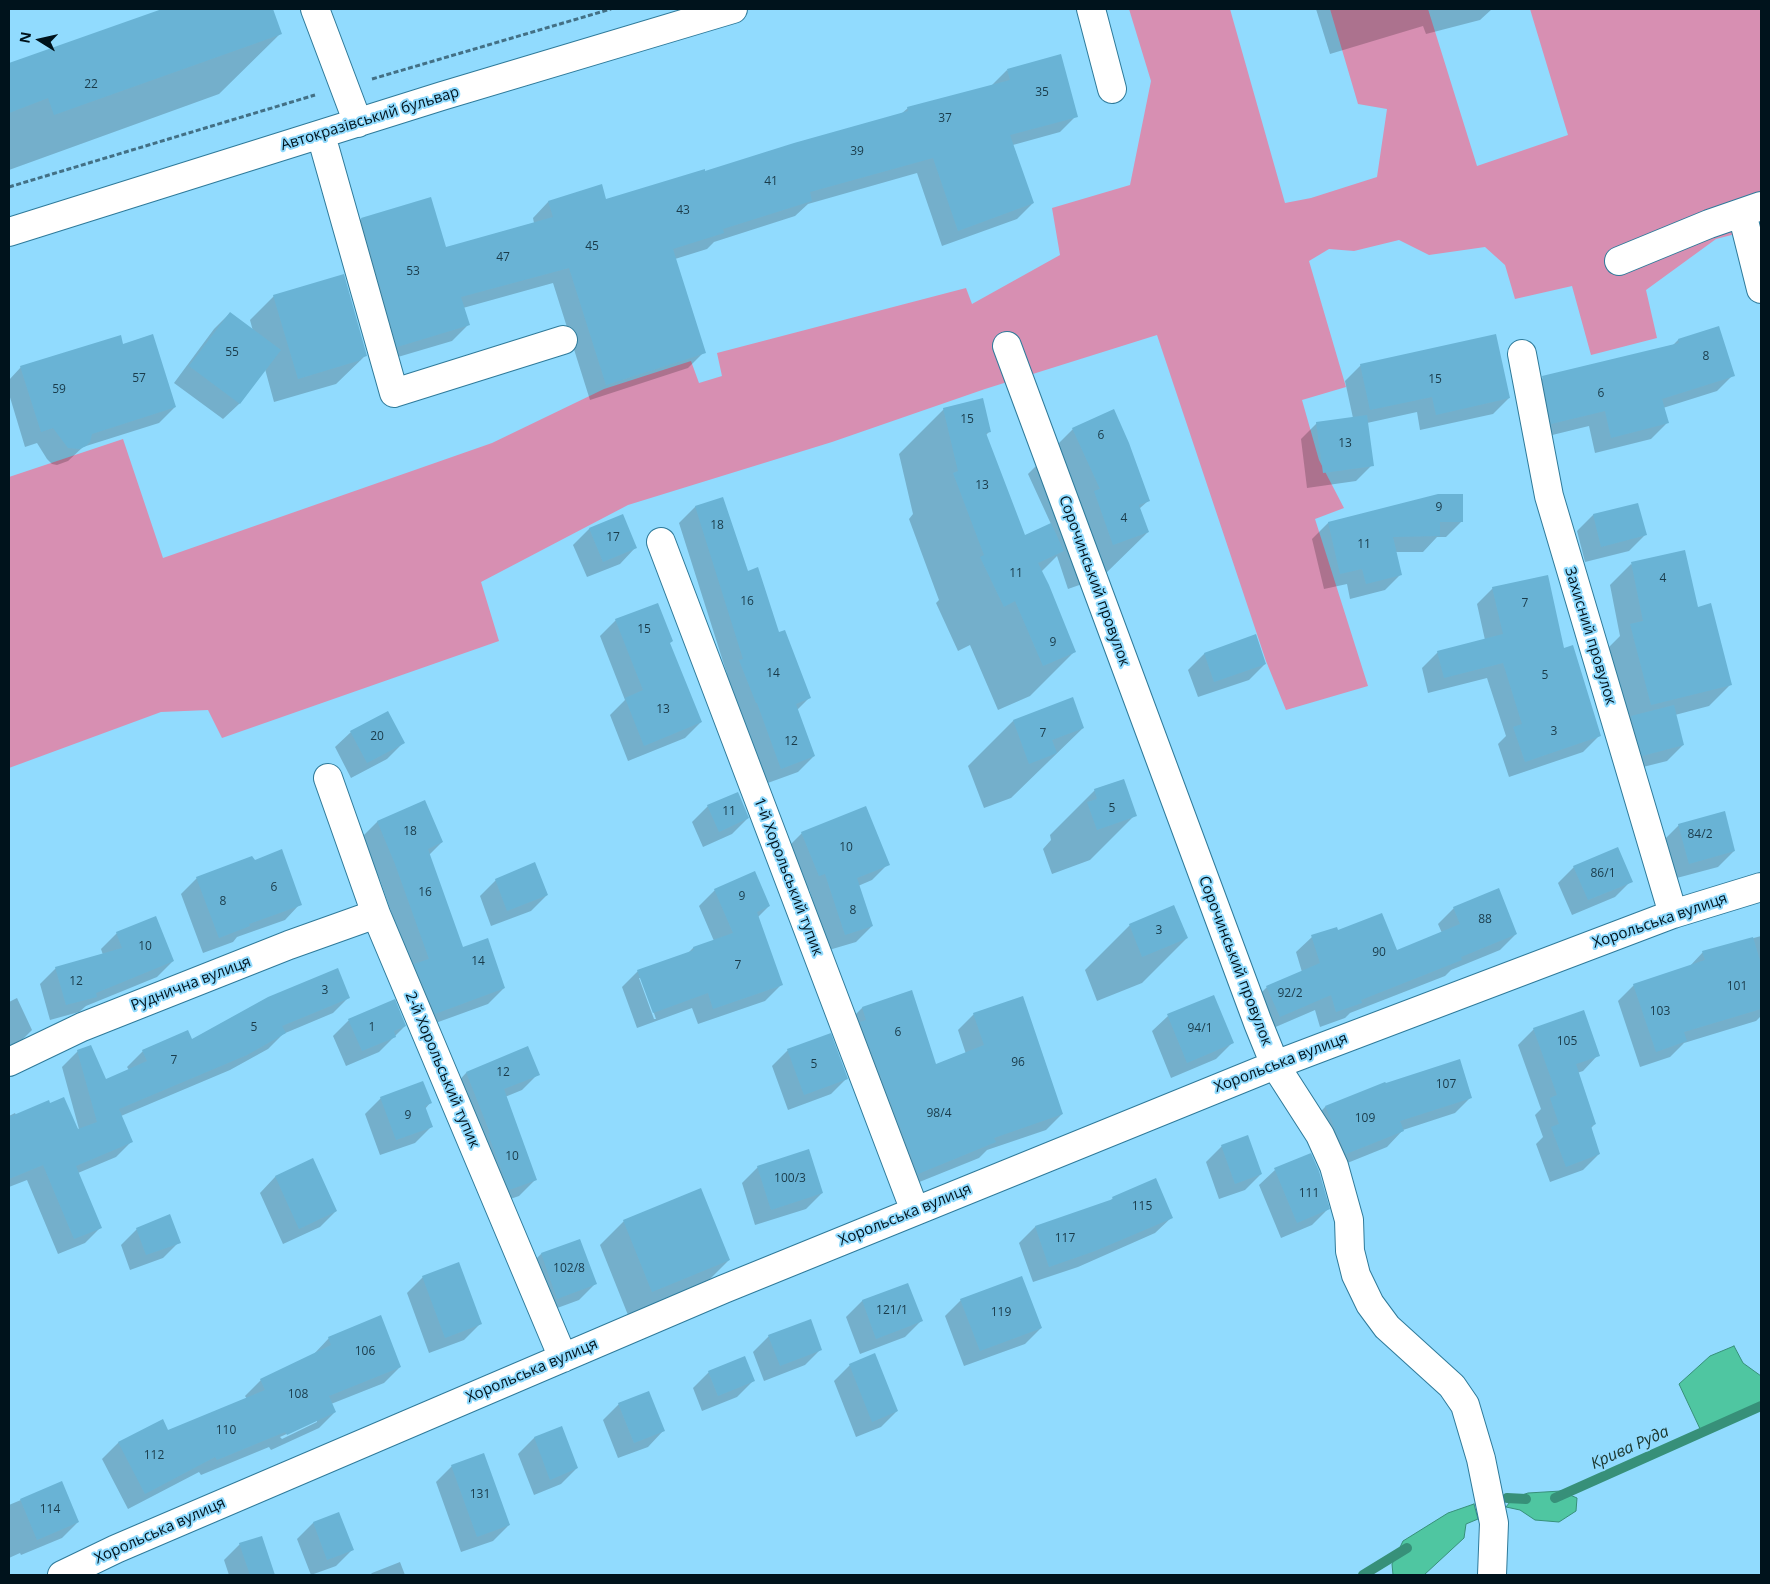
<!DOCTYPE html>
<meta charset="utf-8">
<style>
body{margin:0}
#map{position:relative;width:1770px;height:1584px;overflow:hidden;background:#91dbfe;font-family:"Open Sans",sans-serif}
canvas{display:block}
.frame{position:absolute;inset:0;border:10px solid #00131c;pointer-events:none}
.north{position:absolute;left:15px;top:15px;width:50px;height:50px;-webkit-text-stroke:4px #91dbfe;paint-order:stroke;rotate:280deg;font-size:14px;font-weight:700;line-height:20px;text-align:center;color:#00131c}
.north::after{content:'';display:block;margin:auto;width:18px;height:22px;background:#00131c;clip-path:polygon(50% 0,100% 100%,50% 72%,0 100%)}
</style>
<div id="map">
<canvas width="1770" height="1584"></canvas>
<div class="frame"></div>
<div class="north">N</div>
</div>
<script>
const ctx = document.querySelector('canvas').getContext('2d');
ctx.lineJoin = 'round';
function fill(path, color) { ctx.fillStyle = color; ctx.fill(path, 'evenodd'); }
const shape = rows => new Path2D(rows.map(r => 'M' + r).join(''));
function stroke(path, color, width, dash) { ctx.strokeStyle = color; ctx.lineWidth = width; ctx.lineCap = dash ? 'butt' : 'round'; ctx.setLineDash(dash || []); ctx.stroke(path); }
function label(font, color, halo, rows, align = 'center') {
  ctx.font = font + ' "Open Sans",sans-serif'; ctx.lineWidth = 4; ctx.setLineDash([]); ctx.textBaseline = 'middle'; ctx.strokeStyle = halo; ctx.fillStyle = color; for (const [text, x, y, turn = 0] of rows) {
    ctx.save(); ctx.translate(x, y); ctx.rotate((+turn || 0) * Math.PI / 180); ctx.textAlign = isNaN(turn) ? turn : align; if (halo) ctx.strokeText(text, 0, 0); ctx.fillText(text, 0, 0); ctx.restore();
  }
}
fill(shape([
 [1129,9,1230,9,1285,203,1311,198,1377,177,1387,109,1358,104,1330,9,1428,9,1477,166,1568,135,1530,9,1761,9,1761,212,1756,214,1759,228,1716,239,1646,290,1657,338,1591,355,1572,286,1515,299,1505,265,1485,247,1429,255,1399,240,1354,251,1329,249,1309,261,1346,387,1302,400,1319,460,1344,508,1315,519,1368,686,1286,710,1266,661,1157,335,985,389,832,442,628,505,481,582,499,641,222,738,208,710,161,712,9,768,9,477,123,439,163,558,492,443,604,389,691,361,699,383,722,376,717,353,966,288,972,304,1060,255,1052,208,1130,185,1151,81]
]), '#d78fb2');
const water = shape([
 [1734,1346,1743,1363,1761,1376,1761,1405,1702,1433,1679,1384,1710,1356,1734,1346],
 [1561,1491,1577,1498,1576,1511,1559,1522,1535,1520,1520,1510,1506,1507,1513,1498,1528,1493,1561,1491],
 [1474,1504,1478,1519,1466,1524,1464,1538,1424,1575,1393,1575,1392,1564,1403,1541,1448,1513,1474,1504]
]);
fill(water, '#4fc6a1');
stroke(water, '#379079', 1);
fill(shape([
 [166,9,272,9,280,34,219,94,9,170,9,65],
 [1316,9,1492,9,1480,20,1426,34,1423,26,1330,54],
 [1007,70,1076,116,1060,132,1013,145,1033,203,1017,219,942,246,917,173,808,204,795,216,714,242,707,249,675,259,704,352,688,368,590,400,553,283,463,308,468,325,452,341,381,362,345,235,361,219,445,248,534,223,533,218,548,202,606,200,704,172,901,114,908,108,991,86],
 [274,296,366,355,336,384,274,402,265,369,239,404,223,419,174,383,214,329,230,313,253,331,250,320],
 [1718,327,1733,375,1717,391,1663,408,1667,423,1651,439,1595,453,1589,426,1536,439,1527,394,1543,378,1673,345,1678,340],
 [123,345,175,407,159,423,83,447,68,461,57,465,52,464,47,459,37,443,25,447,9,394,9,380,21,367],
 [1361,365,1509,398,1493,414,1420,430,1417,412,1367,423,1372,465,1356,481,1307,488,1301,439,1317,423,1353,418,1345,381],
 [944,409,990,431,986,435,1024,537,1051,524,1028,474,1073,429,1148,501,1139,509,1148,532,1102,577,1068,589,1057,556,1041,572,1075,651,1030,696,998,710,970,645,958,651,936,603,939,600,909,519,913,514,899,454],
 [722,498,747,572,809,698,797,710,814,756,798,772,765,784,724,677,727,674,679,523,695,507],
 [1637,504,1645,535,1629,551,1585,562,1577,531,1593,515],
 [623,516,635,548,620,564,587,577,573,545,589,529],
 [1462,521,1446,537,1437,537,1423,552,1395,552,1401,574,1385,590,1350,599,1347,584,1324,589,1312,539,1328,523],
 [1631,564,1697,608,1731,684,1709,706,1675,715,1683,745,1667,761,1627,771,1628,721,1609,647,1620,636,1610,585],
 [1493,588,1563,650,1599,736,1583,752,1509,777,1498,744,1506,736,1487,678,1428,693,1422,668,1438,652,1485,640,1477,604],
 [616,620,669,644,701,722,685,738,628,761,610,715,625,700,600,636],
 [1255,636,1265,664,1249,680,1198,697,1188,670,1204,654],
 [1013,721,1083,728,1011,798,984,808,968,766],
 [351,732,403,743,387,759,351,778,335,747],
 [1095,790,1135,815,1090,860,1052,874,1043,849,1051,840,1050,835],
 [424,801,442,842,429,855,463,949,504,988,488,1004,419,1029,411,969,380,880,361,838,377,822],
 [708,806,748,818,732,834,703,847,692,822],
 [1679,825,1734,851,1718,867,1673,879,1663,841],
 [802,833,888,864,872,880,858,886,872,926,856,942,829,950,809,889,803,891,786,849],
 [1574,867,1631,881,1615,897,1572,915,1558,883],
 [197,878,300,904,285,920,237,937,233,942,203,953,181,894],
 [496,880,547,895,531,911,491,926,480,896],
 [715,890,769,906,758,917,781,985,765,1001,698,1024,692,1008,637,1028,622,987,638,971,688,953,693,948,714,941,699,906],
 [639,978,642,978,656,1019,654,1019],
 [1454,908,1516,934,1500,950,1451,970,1445,976,1350,1013,1345,1018,1320,1027,1315,1010,1264,1032,1251,1003,1267,987,1302,972,1296,952,1312,937,1337,931,1396,952,1442,933,1438,924],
 [1130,925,1187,938,1142,983,1097,1001,1085,970],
 [117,933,173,961,157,977,86,1006,79,1012,50,1020,40,984,56,968,103,955,101,949],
 [1761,936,1761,1016,1756,1021,1684,1043,1670,1057,1640,1067,1618,1001,1634,985,1689,967,1703,952],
 [911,992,935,1066,966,1054,958,1030,974,1014,1062,1114,1046,1130,987,1150,979,1158,902,1189,846,1024,862,1008],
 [349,997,333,1013,283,1034,268,1049,230,1070,121,1116,132,1141,116,1157,78,1173,101,1227,85,1243,58,1254,27,1180,9,1187,9,1116,15,1113,16,1115,79,1129,62,1067,78,1051,105,1080,129,1070,127,1067,143,1051,192,1041],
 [17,998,32,1030,16,1046,9,1049,9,1002],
 [1168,1016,1232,1043,1216,1059,1171,1078,1152,1031],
 [349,1020,405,1026,379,1052,346,1066,333,1036],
 [1534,1029,1598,1055,1583,1071,1577,1073,1595,1124,1590,1129,1599,1154,1583,1170,1550,1182,1536,1144,1543,1137,1535,1115,1541,1109,1518,1045],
 [788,1050,847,1078,831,1094,788,1110,772,1066],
 [466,1073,538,1074,522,1090,505,1097,535,1180,519,1196,493,1205,451,1089],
 [1385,1085,1471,1097,1455,1113,1403,1130,1387,1147,1330,1170,1310,1123,1325,1107],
 [381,1098,430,1103,425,1109,431,1127,415,1143,380,1155,365,1114],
 [1222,1146,1261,1174,1245,1190,1219,1199,1206,1162],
 [312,1160,336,1211,320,1227,283,1244,260,1193,275,1177],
 [758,1167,822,1193,806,1209,755,1225,742,1183],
 [1275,1170,1328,1209,1312,1225,1281,1238,1259,1185],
 [1113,1198,1171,1218,1155,1233,1078,1267,1033,1282,1019,1243,1035,1227,1110,1201],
 [624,1221,729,1260,705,1284,628,1315,600,1245],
 [137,1229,179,1242,163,1258,130,1270,121,1245],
 [579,1240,595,1284,579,1300,541,1314,525,1270,541,1254],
 [423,1277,480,1324,464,1340,429,1353,407,1293],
 [907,1284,921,1321,905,1337,860,1354,846,1317,862,1301],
 [961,1300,1041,1328,1025,1344,964,1366,945,1316],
 [769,1336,821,1349,805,1365,764,1381,753,1352],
 [329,1338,400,1367,384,1383,331,1404,335,1412,319,1428,271,1450,269,1447,201,1475,199,1472,128,1509,102,1459,118,1443,162,1421,167,1431,247,1399,245,1396,261,1380,313,1355],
 [317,1420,317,1422,282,1439,280,1437],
 [850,1365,897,1411,881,1427,856,1437,834,1381],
 [709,1372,753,1381,737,1397,702,1411,693,1388],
 [619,1404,663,1431,648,1447,618,1458,603,1420],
 [561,1427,577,1468,561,1484,534,1495,518,1454,534,1438],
 [483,1455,509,1525,493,1541,461,1552,436,1482,452,1466],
 [61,1483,78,1522,62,1538,21,1555,20,1553,9,1558,9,1505],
 [339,1514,352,1550,336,1566,311,1575,297,1539,313,1523],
 [261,1537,273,1575,229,1575,224,1560,240,1544],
 [400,1562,405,1575,370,1575,372,1573]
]), '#0003');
stroke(shape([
 [1507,1498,1526,1499],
 [1555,1498,1761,1406],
 [1363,1575,1407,1548]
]), '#379079', 10);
fill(shape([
 [162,9,273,9,282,34,54,115,48,98,9,113,9,63],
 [1061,54,1078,117,1010,135,1034,203,958,231,933,158,810,192,812,201,723,229,724,233,673,249,706,353,606,385,569,268,461,297,470,325,397,347,361,218,431,197,446,247,553,217,548,201,602,184,606,199,705,169,705,171,794,143,908,111,907,107,1010,80,1007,69],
 [344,274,367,356,360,358,361,360,298,379,273,295],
 [230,312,281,350,240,404,189,366],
 [1719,326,1735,376,1662,399,1669,423,1611,438,1605,411,1551,424,1542,376,1679,343,1678,339],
 [153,334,176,407,92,434,90,442,86,446,80,449,68,448,53,428,41,432,20,366,121,335,123,344],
 [1496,334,1510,398,1436,415,1432,397,1370,410,1360,364],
 [983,398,991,432,986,433,1025,535,1051,523,1064,551,1038,563,1049,585,1076,652,1043,666,1015,601,1004,607,980,557,984,555,953,473,958,471,943,408],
 [1114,409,1129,443,1150,501,1139,505,1149,532,1113,545,1094,491,1100,489,1072,428],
 [1367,415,1374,466,1323,473,1316,422],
 [1438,494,1463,494,1463,522,1440,522,1440,536,1393,537,1402,575,1366,584,1362,569,1340,574,1328,522],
 [723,497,748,571,758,567,779,632,785,630,811,698,796,704,815,756,781,769,757,703,756,703,739,660,743,659,695,506],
 [1638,503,1647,535,1601,547,1593,514],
 [623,514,637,548,603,562,589,528],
 [1685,550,1698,607,1711,603,1732,685,1651,705,1630,624,1643,621,1631,562],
 [1548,575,1564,648,1573,645,1601,736,1525,762,1513,727,1522,724,1503,663,1444,678,1437,651,1503,634,1492,587],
 [658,603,673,641,670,643,702,722,644,746,625,698,643,690,615,619],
 [1256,634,1266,664,1214,682,1204,653],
 [1073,697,1084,728,1052,740,1057,753,1029,764,1013,720],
 [1674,705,1684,745,1642,756,1631,716],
 [388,711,405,743,367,763,350,731],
 [1124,779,1137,816,1097,830,1087,802,1097,799,1094,789],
 [738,792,749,818,719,832,707,805],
 [425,800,443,842,428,849,463,947,488,938,505,988,435,1014,414,964,429,959,395,864,377,821],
 [866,806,890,865,857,878,873,926,845,935,825,874,819,876,801,832],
 [1725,811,1735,851,1689,864,1678,824],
 [1618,847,1633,882,1588,900,1573,866],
 [282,849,302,905,249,924,250,926,219,938,196,877,252,856,255,860],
 [535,862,548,895,507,911,495,879],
 [755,871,770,906,757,912,783,985,713,1009,708,993,653,1013,637,970,694,950,693,947,733,933,714,889],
 [1499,888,1517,934,1461,957,1462,960,1361,1000,1362,1003,1336,1012,1331,995,1280,1017,1266,986,1320,963,1311,935,1337,927,1338,930,1382,913,1397,950,1460,924,1453,907],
 [1174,905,1188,938,1142,957,1129,924],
 [156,916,174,961,96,993,97,997,66,1005,55,967,122,948,116,932],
 [1753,937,1761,964,1761,1009,1684,1032,1687,1041,1656,1052,1633,984,1705,960,1702,951],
 [338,968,350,998,282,1026,286,1033,247,1055,119,1109,133,1142,76,1166,102,1228,74,1239,43,1165,9,1179,9,1117,49,1100,50,1103,64,1097,78,1129,97,1122,77,1050,91,1045,106,1079,147,1061,142,1050,188,1030,192,1039,268,997],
 [912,990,936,1064,984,1045,973,1013,1023,996,1063,1114,994,1138,996,1142,918,1174,860,1022,866,1020,862,1007],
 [1214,995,1234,1043,1187,1063,1167,1014],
 [395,999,406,1026,394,1031,396,1037,362,1051,348,1019],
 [1584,1010,1600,1056,1576,1064,1596,1124,1591,1126,1600,1154,1566,1167,1551,1127,1559,1124,1550,1098,1557,1095,1533,1028],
 [831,1033,848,1079,804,1095,787,1049],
 [528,1046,540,1075,504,1089,537,1180,509,1190,488,1134,490,1133,466,1072],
 [1460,1059,1472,1098,1400,1121,1404,1131,1346,1154,1325,1106,1385,1082,1386,1083],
 [423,1081,432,1103,425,1106,433,1127,396,1140,380,1097],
 [1248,1135,1262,1174,1235,1184,1221,1145],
 [809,1149,823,1193,771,1210,757,1166],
 [1311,1153,1319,1171,1330,1209,1297,1223,1274,1168],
 [313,1158,337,1211,299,1229,275,1176],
 [1156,1178,1173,1218,1095,1251,1049,1267,1035,1226,1113,1199,1112,1197],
 [701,1188,730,1260,652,1292,623,1220],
 [170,1214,181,1243,146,1255,136,1228],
 [580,1239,597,1284,557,1299,541,1253],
 [459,1262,482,1324,445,1338,422,1276],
 [1022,1276,1042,1328,980,1351,960,1299],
 [908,1283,923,1321,876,1339,862,1300],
 [381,1315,401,1367,329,1396,336,1412,287,1435,285,1432,217,1460,215,1457,145,1494,118,1442,163,1419,168,1430,265,1390,260,1379,331,1345,328,1337],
 [811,1319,822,1350,780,1366,768,1335],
 [875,1353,898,1411,872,1422,849,1364],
 [745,1356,755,1381,718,1396,708,1371],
 [649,1391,665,1431,634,1443,618,1403],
 [562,1426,578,1468,550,1480,534,1437],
 [484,1453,510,1525,477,1537,451,1465],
 [62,1481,79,1522,37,1540,20,1499],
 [339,1512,354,1550,327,1560,313,1522],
 [262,1536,275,1575,250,1575,239,1543]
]), '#69b3d5');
const minor = shape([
 [315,9,358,123],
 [1091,9,1112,89],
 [321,135,394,393,563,340],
 [1742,213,1761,289],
 [9,232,442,96,733,9],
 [1619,261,1709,224,1761,206],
 [1007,346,1258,1023,1275,1065,1320,1135,1334,1166,1349,1220,1350,1251,1356,1275,1370,1304,1387,1327,1452,1386,1465,1405,1481,1459,1494,1523,1492,1575],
 [1522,354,1549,496,1673,914],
 [661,542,915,1211],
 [328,778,376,914,563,1358],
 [9,1062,82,1027,289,945,376,914],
 [62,1575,116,1549,724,1289,1275,1065,1673,914,1761,887]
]);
stroke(minor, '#2e7a9a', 30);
stroke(shape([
 [372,79,611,9],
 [9,187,315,95]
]), '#437085', 3, [5, 2.5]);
stroke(minor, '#fff', 28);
label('12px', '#1a3b4a', null, [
 ["22",91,85],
 ["35",1042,93],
 ["37",945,119],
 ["39",857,152],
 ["41",771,182],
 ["43",683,211],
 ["45",592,247],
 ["47",503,258],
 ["53",413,272],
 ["55",232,353],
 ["8",1706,357],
 ["57",139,379],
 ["15",1435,380],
 ["59",59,390],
 ["6",1601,394],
 ["15",967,420],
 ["6",1101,436],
 ["13",1345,444],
 ["13",982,486],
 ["9",1439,508],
 ["4",1124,519],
 ["18",717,526],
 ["17",613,538],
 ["11",1364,545],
 ["11",1016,574],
 ["4",1663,579],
 ["16",747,602],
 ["7",1525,604],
 ["15",644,630],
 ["9",1053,643],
 ["14",773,674],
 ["5",1545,676],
 ["13",663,710],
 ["3",1554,732],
 ["7",1043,734],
 ["20",377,737],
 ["12",791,742],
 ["5",1112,809],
 ["11",729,812],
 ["18",410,832],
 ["84/2",1700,835],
 ["10",846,848],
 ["86/1",1603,874],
 ["6",274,888],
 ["16",425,893],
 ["9",742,897],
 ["8",223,902],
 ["8",853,911],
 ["88",1485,920],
 ["3",1159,931],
 ["10",145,947],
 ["90",1379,953],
 ["14",478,962],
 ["7",738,966],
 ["12",76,982],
 ["101",1737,987],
 ["3",325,991],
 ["92/2",1290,994],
 ["103",1660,1012],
 ["5",254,1028],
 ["1",372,1028],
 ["94/1",1200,1029],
 ["6",898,1033],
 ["105",1567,1042],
 ["7",174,1061],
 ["96",1018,1063],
 ["5",814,1065],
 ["12",503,1073],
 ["107",1446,1085],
 ["98/4",939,1114],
 ["9",408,1116],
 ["109",1365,1119],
 ["10",512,1157],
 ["100/3",790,1179],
 ["111",1309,1194],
 ["115",1142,1207],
 ["117",1065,1239],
 ["102/8",569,1269],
 ["121/1",892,1311],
 ["119",1001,1313],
 ["106",365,1352],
 ["108",298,1395],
 ["110",226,1431],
 ["112",154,1456],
 ["131",480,1495],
 ["114",50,1510]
]);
label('15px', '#00131c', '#91dbfe', [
 ["Автокразівський бульвар",370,119,-17],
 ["Сорочинський провулок",1094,581,70],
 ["Захисний провулок",1590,636,73],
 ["1-й Хорольський тупик",788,877,69],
 ["Хорольська вулиця",1660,921,-19],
 ["Сорочинський провулок",1235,961,69],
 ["Руднична вулиця",191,984,-21],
 ["Хорольська вулиця",1281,1063,-21],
 ["2-й Хорольський тупик",442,1070,67],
 ["Хорольська вулиця",905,1215,-22],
 ["Хорольська вулиця",532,1371,-23],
 ["Хорольська вулиця",160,1531,-24]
]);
label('italic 16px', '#1b352c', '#91dbfe', [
 ["Крива Руда",1630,1448,-24]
]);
</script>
